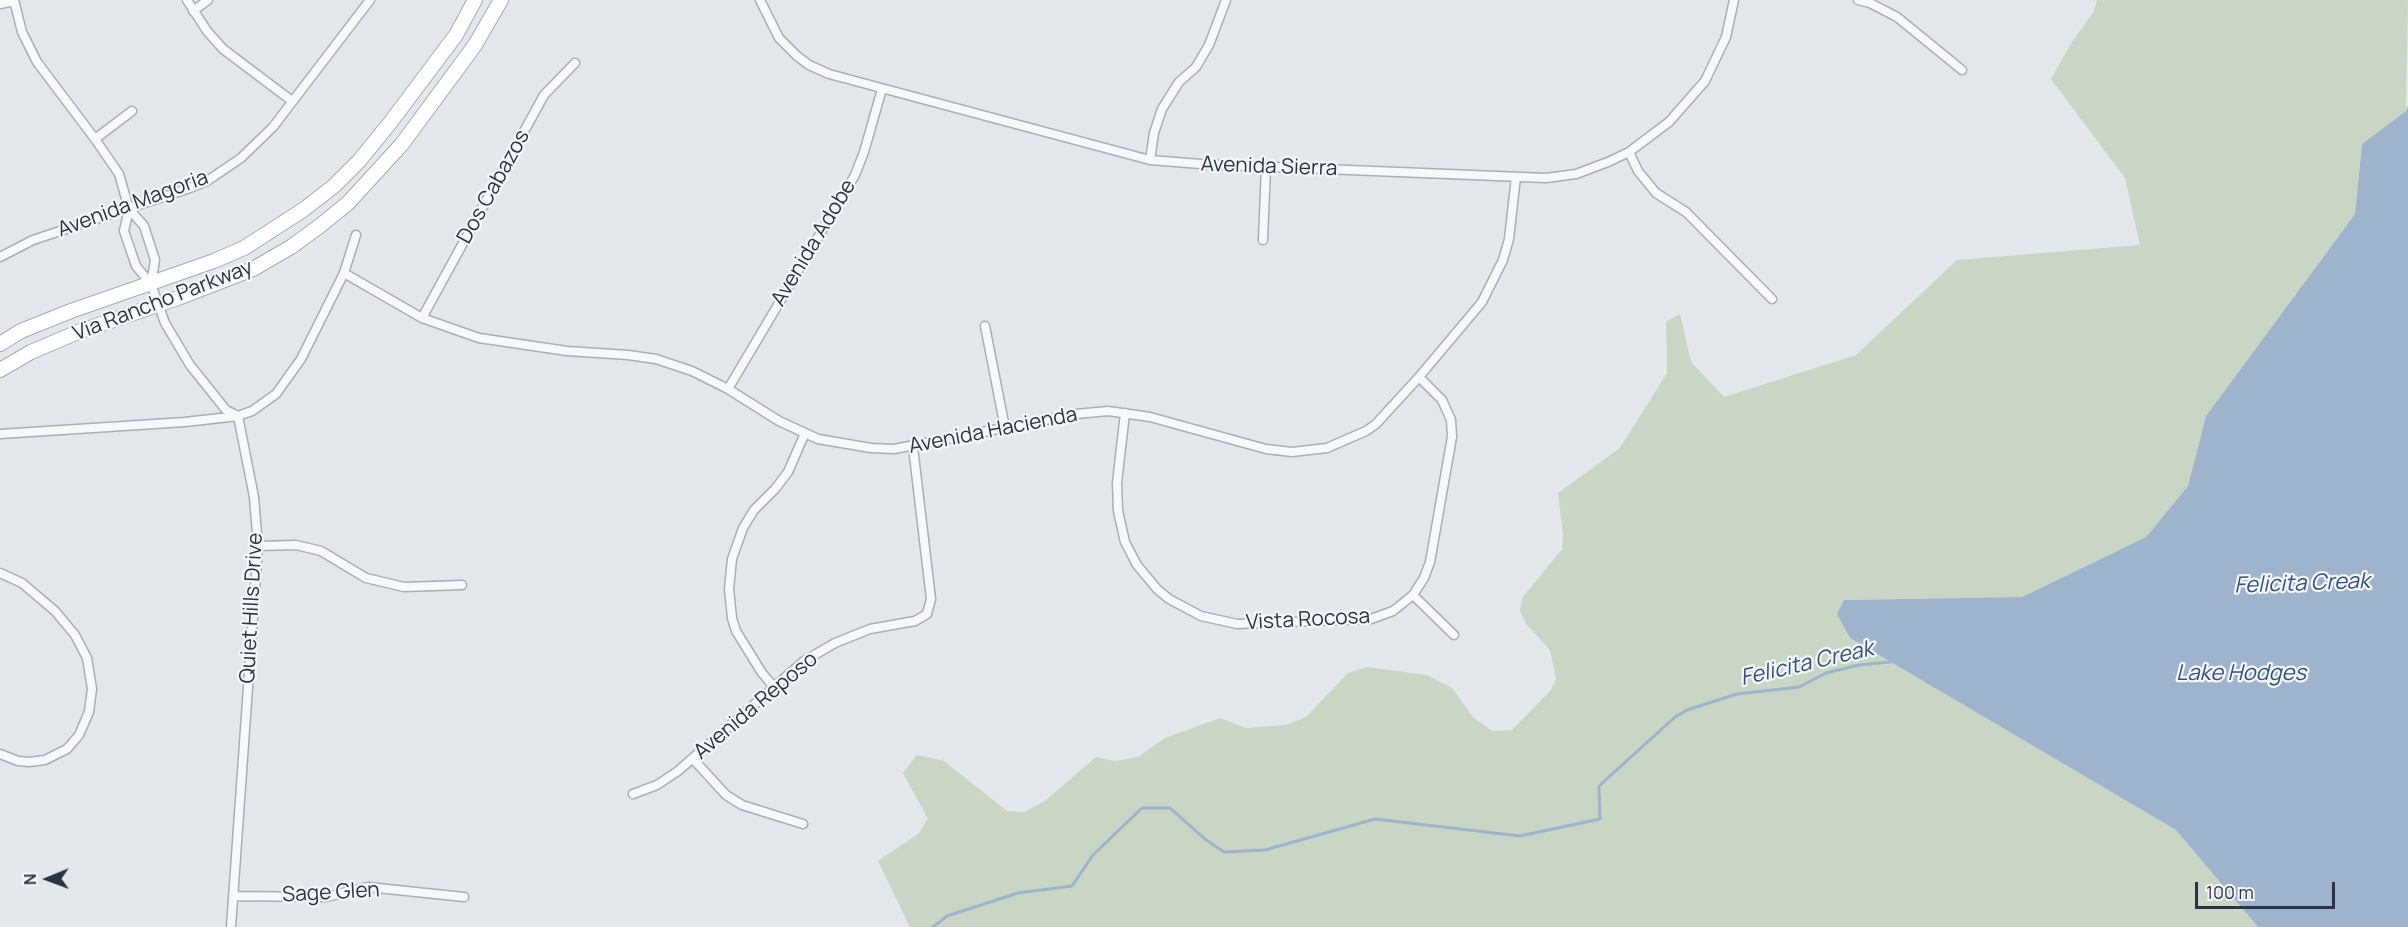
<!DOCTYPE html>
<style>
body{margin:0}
#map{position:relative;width:2408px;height:927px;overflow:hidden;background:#e4e7ec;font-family:Manrope,sans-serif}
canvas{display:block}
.north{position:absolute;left:18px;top:849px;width:60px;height:60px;-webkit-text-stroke:4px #f4f6f9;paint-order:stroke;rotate:269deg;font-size:16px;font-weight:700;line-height:24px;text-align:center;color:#2b3445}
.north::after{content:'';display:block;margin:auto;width:21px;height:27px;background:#2b3445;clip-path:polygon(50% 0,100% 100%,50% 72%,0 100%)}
.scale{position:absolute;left:2195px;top:882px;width:140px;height:27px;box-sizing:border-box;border:3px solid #2b3445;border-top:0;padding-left:8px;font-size:18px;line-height:21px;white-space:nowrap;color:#2b3445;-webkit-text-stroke:4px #f4f6f9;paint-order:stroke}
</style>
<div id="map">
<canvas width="2408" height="927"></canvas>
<div class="north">N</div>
<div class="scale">100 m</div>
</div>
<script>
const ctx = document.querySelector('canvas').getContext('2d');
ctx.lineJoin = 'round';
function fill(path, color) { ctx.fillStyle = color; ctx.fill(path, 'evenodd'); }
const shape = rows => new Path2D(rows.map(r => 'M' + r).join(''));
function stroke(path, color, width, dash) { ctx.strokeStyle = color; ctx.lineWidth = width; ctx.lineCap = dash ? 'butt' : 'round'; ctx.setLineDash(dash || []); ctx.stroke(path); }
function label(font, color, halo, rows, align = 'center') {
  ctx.font = font + ' Manrope,sans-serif'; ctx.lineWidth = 4.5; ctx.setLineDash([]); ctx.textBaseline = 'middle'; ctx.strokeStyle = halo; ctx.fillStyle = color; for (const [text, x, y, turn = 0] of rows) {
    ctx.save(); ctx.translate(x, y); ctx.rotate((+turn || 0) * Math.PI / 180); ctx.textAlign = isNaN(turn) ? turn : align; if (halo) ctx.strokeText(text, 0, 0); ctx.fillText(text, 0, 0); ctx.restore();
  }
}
fill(shape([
 [2097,0,2408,0,2406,111,2362,144,2355,214,2206,416,2188,486,2146,537,2022,597,1844,600,1838,614,1850,638,2176,830,2258,927,910,927,878,861,918,834,928,819,903,773,917,755,944,761,1007,811,1024,812,1045,801,1096,757,1115,761,1138,757,1165,738,1220,718,1246,728,1286,725,1306,717,1348,673,1367,667,1427,675,1452,688,1473,717,1492,731,1512,730,1551,690,1556,679,1550,650,1526,624,1520,611,1522,598,1562,549,1563,535,1558,493,1620,448,1667,373,1666,322,1680,314,1691,362,1724,397,1856,355,1957,260,2140,245,2125,178,2051,79,2072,42,2094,11]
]), '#c9d6c5');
fill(shape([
 [2408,105,2408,927,2258,927,2176,830,1850,638,1837,614,1844,600,2022,597,2146,537,2188,486,2206,416,2355,214,2362,144,2406,111]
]), '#9fb4cc');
stroke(shape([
 [933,927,947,916,1018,893,1072,886,1093,855,1142,808,1170,808,1205,839,1224,852,1265,850,1375,819,1520,836,1600,819,1599,786,1675,717,1687,710,1737,694,1799,687,1826,673,1859,665,1891,662]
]), '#9fb4cc', 3);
const minor = shape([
 [14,0,22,32,37,62,95,139,119,174,129,209,144,226,155,260,151,284],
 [187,0,207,31,223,49,292,101],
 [760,0,779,38,797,56,809,65,829,74,1150,160,1201,164,1546,178,1576,174,1608,162,1629,152,1669,122,1705,81,1726,37,1734,0],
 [1858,0,1870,3,1897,17,1962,70],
 [0,4,14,1],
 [193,11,208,0],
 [95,139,132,111],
 [1629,152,1638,171,1656,193,1686,212,1772,299],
 [1150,160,1154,133,1162,109,1179,82,1196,67,1209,45,1226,0],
 [129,209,124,231,136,266,151,284,165,323,190,365,226,410,238,416,254,497,258,546,231,927],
 [1263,240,1266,166],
 [0,257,33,240,190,188,207,181,241,158,273,127,370,0],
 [344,273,422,318,479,338,567,351,628,355,656,359,692,371,728,389,779,421,818,439,871,448,894,449,1076,414,1108,411,1150,417,1266,449,1292,452,1327,448,1366,431,1376,424,1419,377,1482,302,1503,260,1509,239,1516,177],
 [422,318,544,95,575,63],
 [985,326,1005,428],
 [728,389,855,175,864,152,882,89],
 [1125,413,1117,483,1118,511,1125,542,1137,565,1157,589,1169,599,1201,616,1237,624,1371,619,1393,611,1413,595,1424,578,1430,562,1452,437,1451,420,1442,400,1419,377],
 [0,434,185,422,238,416,252,411,276,394,301,359,344,273,356,235],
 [258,546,296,545,321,551,366,578,404,587,462,585],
 [0,573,22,583,55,611,75,635,87,658,92,689,89,712,79,735,67,749,45,760,29,762,18,761,0,754],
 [1413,595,1454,635],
 [774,687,762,673,736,631,732,618,729,589,732,559,743,528,754,510,775,489,788,472,805,433],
 [693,759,726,795,742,805,803,824],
 [633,794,657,785,678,771,804,661,835,643,870,629,915,621,927,614,931,599,913,447],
 [233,896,326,897,368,887,464,897]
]);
const primary = shape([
 [0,344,21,331,71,311,214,261,244,248,303,210,334,186,359,161,390,123,456,35,475,0],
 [0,370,31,352,78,332,178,298,253,269,291,247,321,225,348,203,402,144,475,45,501,0]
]);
stroke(minor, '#a9aeb7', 11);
stroke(primary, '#a3abb8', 16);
stroke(minor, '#f7f8fa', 8);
stroke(primary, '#fff', 14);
label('21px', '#2b3445', '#f4f6f9', [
 ["Avenida Sierra",1269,167,2],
 ["Dos Cabazos",494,187,-61],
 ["Avenida Magoria",133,204,-20],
 ["Avenida Adobe",814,243,-59],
 ["Via Rancho Parkway",163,301,-21],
 ["Avenida Hacienda",993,431,-11],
 ["Quiet Hills Drive",252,608,-87],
 ["Vista Rocosa",1308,620,-3],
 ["Avenida Reposo",756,706,-40],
 ["Sage Glen",331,893,-3]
]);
label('italic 22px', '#34527a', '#f4f6f9', [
 ["Felicita Creak",2302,584,-2],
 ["Felicita Creak",1807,664,-13],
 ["Lake Hodges",2241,674]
]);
</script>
